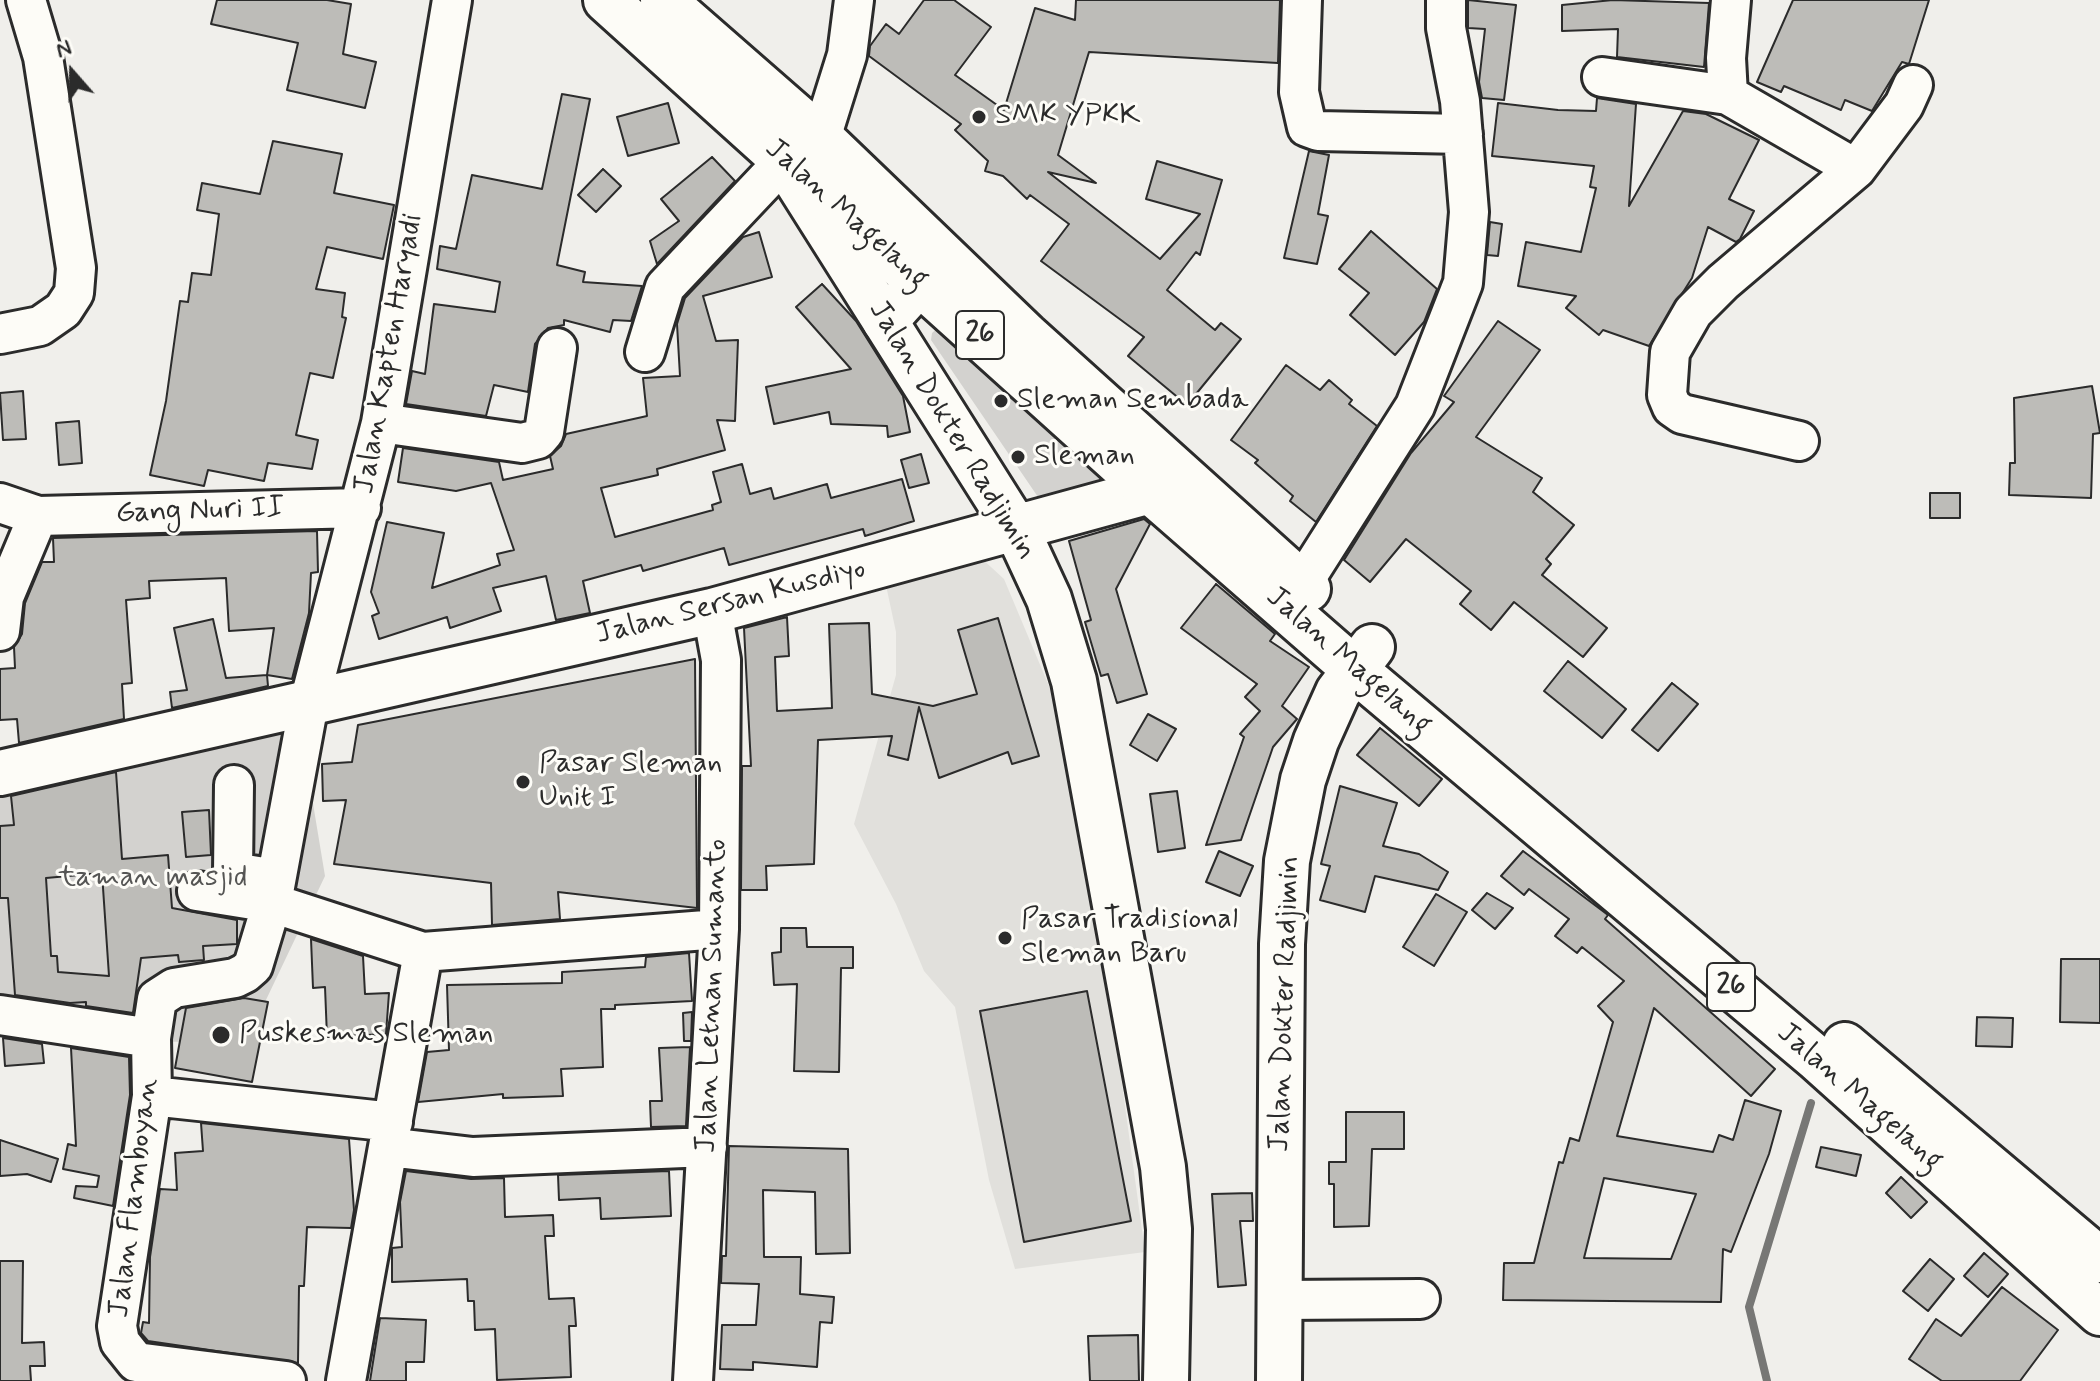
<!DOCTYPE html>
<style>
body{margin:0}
#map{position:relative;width:2100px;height:1381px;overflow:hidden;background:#f0efeb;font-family:Mynerve,sans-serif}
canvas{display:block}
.north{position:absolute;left:32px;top:32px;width:80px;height:80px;-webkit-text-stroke:6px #fdfcf7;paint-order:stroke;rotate:340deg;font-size:22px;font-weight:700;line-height:32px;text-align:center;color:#2b2b2b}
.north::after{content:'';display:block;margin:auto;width:28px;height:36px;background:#2b2b2b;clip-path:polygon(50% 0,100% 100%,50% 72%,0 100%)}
</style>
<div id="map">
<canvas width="2100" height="1381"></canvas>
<div class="north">N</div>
</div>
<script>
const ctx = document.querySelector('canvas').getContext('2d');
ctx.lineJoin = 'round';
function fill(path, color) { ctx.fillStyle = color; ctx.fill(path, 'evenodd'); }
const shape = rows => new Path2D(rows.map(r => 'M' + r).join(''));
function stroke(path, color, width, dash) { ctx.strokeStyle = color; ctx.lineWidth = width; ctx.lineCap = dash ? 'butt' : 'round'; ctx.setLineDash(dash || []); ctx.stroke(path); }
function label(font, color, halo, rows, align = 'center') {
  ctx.font = font + ' Mynerve,sans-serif'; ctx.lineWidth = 6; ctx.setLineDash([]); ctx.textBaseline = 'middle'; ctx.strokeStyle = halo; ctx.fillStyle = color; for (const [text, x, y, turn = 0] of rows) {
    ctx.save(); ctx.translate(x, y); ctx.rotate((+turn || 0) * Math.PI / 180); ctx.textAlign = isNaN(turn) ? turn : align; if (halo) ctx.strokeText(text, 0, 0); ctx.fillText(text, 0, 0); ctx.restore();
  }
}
fill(shape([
 [979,556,1004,579,1062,717,1111,1004,1145,1252,1015,1269,989,1180,955,1007,924,971,896,904,854,824,896,675,896,632,884,576]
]), '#e1e0dc');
fill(shape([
 [942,324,1101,470,1101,485,1043,500,1038,497,931,340,932,333],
 [294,689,325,876,245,1044,0,1036,0,756]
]), '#d3d2cf');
stroke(shape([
 [1767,1381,1749,1307,1811,1103]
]), '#777775', 8);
const building = shape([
 [217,0,327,0,351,4,343,54,376,62,365,108,287,90,298,43,211,24,217,0],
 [924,0,954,0,991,27,955,75,1004,110,1035,8,1075,20,1076,0,1280,0,1278,63,1089,52,1058,155,1096,183,1048,172,1160,259,1200,214,1146,199,1157,161,1222,180,1200,255,1196,252,1167,290,1215,330,1221,323,1241,339,1187,405,1128,356,1144,337,1041,261,1069,224,1030,195,1027,199,1003,176,985,171,988,161,955,130,961,124,869,56,870,46,886,24,899,34,924,0],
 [1468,0,1516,5,1504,100,1482,98,1479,82,1485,29,1468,28,1468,0],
 [1613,0,1709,3,1704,67,1617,57,1618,29,1562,31,1562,5,1613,0],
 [1793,0,1929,0,1909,64,1902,62,1872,111,1845,100,1841,110,1784,86,1781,92,1757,82,1793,0],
 [562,94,590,99,557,265,585,272,583,282,642,286,631,321,613,320,610,332,564,320,564,325,548,328,535,344,528,392,494,385,486,416,406,404,412,371,425,374,434,304,495,312,500,282,437,269,440,246,456,249,472,175,542,189,562,94],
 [1597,98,1636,104,1629,206,1683,111,1706,114,1759,140,1729,199,1754,211,1740,239,1736,242,1708,227,1692,278,1649,346,1603,330,1599,335,1566,308,1576,296,1518,286,1526,242,1581,252,1596,188,1590,187,1594,166,1492,156,1498,103,1558,110,1596,111,1597,98],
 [668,103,679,143,628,156,617,117,668,103],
 [273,141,342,154,334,193,394,205,383,259,327,247,316,289,345,293,342,317,346,318,333,378,310,373,296,435,318,440,312,469,268,463,264,481,208,470,204,486,150,475,166,401,180,301,188,302,192,273,211,275,219,214,197,210,202,183,260,194,273,141],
 [1309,151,1329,155,1318,214,1328,216,1317,264,1284,258,1309,151],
 [712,157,735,181,657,264,650,241,679,221,661,199,712,157],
 [603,169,621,186,596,212,578,195,603,169],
 [1490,222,1502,224,1498,256,1487,255,1490,222],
 [1371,231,1437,289,1424,322,1395,355,1350,315,1369,293,1339,269,1371,231],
 [759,232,772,277,703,296,716,341,738,340,735,421,717,420,725,450,657,469,658,475,601,488,615,537,713,510,712,505,721,502,713,472,742,464,750,494,771,488,774,499,827,484,831,498,902,479,914,521,865,536,863,529,729,565,724,548,643,571,641,565,583,581,590,613,556,620,546,576,493,588,501,611,450,628,447,617,379,639,372,616,379,613,371,592,387,522,444,533,432,588,500,565,497,554,514,550,491,483,456,491,398,482,403,448,499,462,503,480,553,469,550,456,561,446,566,434,647,416,643,378,680,376,677,324,685,298,743,237,759,232],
 [822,284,856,321,903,396,910,432,888,437,887,426,831,424,829,412,774,424,766,387,851,369,796,307,822,284],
 [1498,321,1540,350,1476,437,1542,478,1533,492,1574,525,1546,559,1551,564,1542,575,1607,628,1583,657,1514,602,1491,630,1460,604,1471,591,1406,539,1370,582,1344,560,1411,453,1454,402,1444,396,1498,321],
 [1286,365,1320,390,1329,380,1352,400,1349,404,1377,426,1316,522,1290,501,1293,496,1255,463,1258,460,1231,440,1286,365],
 [2092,386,2100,433,2093,434,2091,498,2009,495,2010,463,2015,463,2014,398,2092,386],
 [23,391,26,439,3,440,0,393,23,391],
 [79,421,82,463,59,465,56,423,79,421],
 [921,454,929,483,909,488,901,460,921,454],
 [1930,493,1960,493,1960,518,1930,518,1930,493],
 [1144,519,1150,524,1116,589,1147,694,1117,703,1108,674,1101,676,1085,622,1091,620,1069,541,1144,519],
 [317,531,318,572,311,573,309,613,292,679,267,675,274,628,229,631,226,578,149,581,150,598,126,600,132,683,122,684,124,719,19,743,17,719,0,720,0,669,15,668,14,647,22,634,25,603,42,562,54,562,53,538,317,531],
 [1216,584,1275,634,1270,641,1309,667,1282,706,1297,719,1273,747,1241,840,1206,845,1244,737,1240,734,1260,711,1245,697,1257,684,1181,628,1216,584],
 [787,617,789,656,775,657,777,711,832,708,829,624,869,623,872,694,933,706,977,694,958,630,998,618,1039,756,1012,764,1008,752,939,778,919,707,908,760,888,755,892,736,818,740,814,864,766,866,767,890,741,890,742,766,751,766,744,628,787,617],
 [213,619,226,678,267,675,268,686,172,708,170,692,187,690,174,628,213,619],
 [695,659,697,908,558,892,560,919,492,925,491,883,334,864,346,800,323,801,322,764,352,762,358,725,695,659],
 [1568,661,1626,709,1602,738,1544,691,1568,661],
 [1672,683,1698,704,1658,751,1632,730,1672,683],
 [1148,714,1176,729,1157,761,1130,745,1148,714],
 [1380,728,1442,779,1419,806,1357,755,1380,728],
 [116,772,122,859,168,855,172,908,237,920,237,944,203,946,204,960,179,962,178,955,141,958,133,1013,86,1006,86,1002,70,1003,15,995,8,898,0,898,0,826,14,825,11,796,116,772],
 [102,873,109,976,58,972,57,956,51,956,46,878,102,873],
 [1340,786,1397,803,1383,846,1419,854,1448,872,1438,890,1375,876,1365,912,1320,900,1330,866,1321,864,1340,786],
 [1177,791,1185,848,1158,852,1150,794,1177,791],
 [209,810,211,855,186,857,182,812,209,810],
 [1219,851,1253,866,1240,896,1206,882,1219,851],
 [1523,851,1608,915,1605,919,1775,1069,1751,1096,1654,1008,1617,1136,1713,1152,1719,1135,1733,1140,1745,1100,1781,1111,1769,1154,1731,1252,1723,1249,1721,1302,1503,1300,1504,1263,1534,1263,1559,1162,1563,1163,1570,1138,1579,1141,1613,1022,1598,1006,1624,981,1582,947,1577,953,1555,936,1569,919,1529,889,1524,895,1501,876,1523,851],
 [1604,1178,1696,1194,1671,1259,1584,1258,1604,1178],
 [1487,893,1513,908,1495,929,1472,910,1487,893],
 [1436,894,1467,912,1434,966,1403,947,1436,894],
 [781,928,806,928,807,947,853,947,853,968,841,968,839,1072,794,1071,797,984,774,985,772,953,781,952,781,928],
 [311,939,363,956,365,994,389,993,386,1034,327,1037,325,987,313,988,311,939],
 [689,953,692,1001,615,1005,615,1009,601,1009,603,1067,561,1069,563,1096,503,1098,503,1094,418,1102,427,1052,449,1050,447,985,562,983,562,972,645,967,646,957,689,953],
 [2061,959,2100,959,2100,1023,2060,1022,2061,959],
 [1087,991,1131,1221,1024,1242,980,1011,1087,991],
 [244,998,268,1002,252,1082,175,1068,186,1008,244,998],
 [692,1012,691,1041,684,1041,683,1013,692,1012],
 [1977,1017,2013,1018,2012,1047,1976,1046,1977,1017],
 [3,1038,42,1044,44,1063,5,1066,3,1038],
 [690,1047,686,1126,651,1127,650,1101,662,1101,659,1048,690,1047],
 [71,1048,129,1057,130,1095,113,1206,74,1198,76,1186,97,1187,99,1176,63,1169,68,1144,76,1146,71,1048],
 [1346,1112,1404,1112,1404,1149,1372,1149,1369,1226,1334,1227,1334,1184,1329,1184,1329,1162,1346,1162,1346,1112],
 [201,1123,349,1139,354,1210,351,1228,307,1227,304,1286,299,1286,298,1363,148,1341,141,1333,143,1322,149,1323,150,1257,160,1189,177,1190,175,1153,203,1151,201,1123],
 [0,1140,58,1159,51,1182,27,1174,0,1176,0,1140],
 [729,1146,848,1149,850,1253,816,1254,815,1192,763,1190,764,1257,801,1257,800,1294,834,1297,832,1323,820,1322,817,1367,753,1362,753,1370,720,1369,722,1325,756,1325,759,1284,721,1283,722,1256,726,1256,729,1146],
 [1821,1147,1861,1155,1856,1176,1816,1167,1821,1147],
 [406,1171,471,1179,504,1178,505,1217,553,1215,554,1236,545,1236,549,1299,574,1298,576,1326,569,1326,571,1377,497,1380,495,1329,475,1330,474,1301,468,1301,467,1279,392,1282,392,1248,402,1247,400,1202,406,1171],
 [669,1171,671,1216,601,1219,600,1198,559,1200,558,1175,669,1171],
 [1901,1177,1927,1202,1911,1218,1886,1193,1901,1177],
 [1252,1193,1253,1221,1240,1221,1246,1285,1218,1287,1212,1194,1252,1193],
 [1984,1253,2008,1274,1988,1297,1964,1276,1984,1253],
 [1930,1259,1954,1279,1928,1311,1903,1291,1930,1259],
 [0,1261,23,1261,22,1343,44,1342,45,1366,30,1366,31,1381,0,1381,0,1261],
 [2002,1287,2058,1330,2020,1381,1942,1381,1909,1359,1936,1319,1961,1336,2002,1287],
 [380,1318,426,1320,424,1362,406,1362,406,1381,370,1381,380,1318],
 [1138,1335,1139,1381,1090,1381,1088,1336,1138,1335]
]);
fill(building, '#bdbcb8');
stroke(building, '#2b2b2b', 2);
const minor = shape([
 [1302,0,1299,92,1307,127,1318,131,1463,134],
 [1602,77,1728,95,1856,169],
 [1728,95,1726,58,1731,0],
 [821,138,847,55,854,0],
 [0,334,40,326,63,310,74,293,76,268,43,57,26,0],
 [645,352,665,287,784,161],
 [381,423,522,443,538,439,544,432,557,348],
 [1799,441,1682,414,1672,407,1667,395,1670,352,1693,312,1723,282,1856,169,1904,105,1913,85],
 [0,503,38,516,361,508],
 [1302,584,1415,406,1463,283,1469,212,1460,101,1446,28,1446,0],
 [0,631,4,597,38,516],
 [234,785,233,872,276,879],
 [197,891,272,903,309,703,381,423,452,0],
 [0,1015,151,1038],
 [152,1096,393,1122],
 [388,1147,473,1157,707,1147],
 [1281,1300,1420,1299],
 [286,1381,136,1362,120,1342,117,1326,152,1096,151,1038,157,999,174,988,235,978,245,973,253,966,272,903,423,952,719,929],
 [346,1381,423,952],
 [693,1381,719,929,721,660,712,611]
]);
const major = shape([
 [796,180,1017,530,1049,599,1074,681,1163,1167,1169,1229,1166,1381],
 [0,773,712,611,1150,491],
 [1279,1381,1282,944,1287,861,1303,780,1316,741,1338,692,1372,647]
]);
const highway = shape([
 [606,0,1150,491,1354,669,1816,1058,2100,1313],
 [663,0,821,138,1026,335,1308,589],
 [885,321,921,281],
 [1845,1045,2100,1260]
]);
stroke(minor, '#2b2b2b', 44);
stroke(major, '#2b2b2b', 50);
stroke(highway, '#2b2b2b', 50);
stroke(minor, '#fdfcf7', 38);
stroke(major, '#fdfcf7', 44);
stroke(highway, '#fdfcf7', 44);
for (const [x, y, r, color] of [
 [979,117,8,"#2b2b2b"],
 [1001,401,8,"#2b2b2b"],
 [1018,457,8,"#2b2b2b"],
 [523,782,8,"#2b2b2b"],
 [1005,938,8,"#2b2b2b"],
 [221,1035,10,"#2b2b2b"]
]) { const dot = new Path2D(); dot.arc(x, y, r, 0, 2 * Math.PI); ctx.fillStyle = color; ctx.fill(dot); stroke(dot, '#fdfcf7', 3); }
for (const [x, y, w] of [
 [980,335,48],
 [1731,987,48]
]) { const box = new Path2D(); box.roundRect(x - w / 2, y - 24, w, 48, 6); ctx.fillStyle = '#fdfcf7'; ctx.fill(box); stroke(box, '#2b2b2b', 2); }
label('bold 28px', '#2b2b2b', null, [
 ["26",980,335],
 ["26",1731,987]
]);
label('30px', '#2b2b2b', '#fdfcf7', [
 ["SMK YPKK",995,117],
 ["Sleman Sembada",1017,401],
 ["Sleman",1034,457],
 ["Pasar Sleman",539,765],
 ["Unit I",539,799],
 ["Pasar Tradisional",1021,921],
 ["Sleman Baru",1021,955],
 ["Puskesmas Sleman",239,1035]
], 'left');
label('30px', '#2b2b2b', '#fdfcf7', [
 ["Jalan Magelang",846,215,42],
 ["Jalan Kapten Haryadi",390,354,-80],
 ["Jalan Dokter Radjimin",951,431,59],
 ["Gang Nuri II",200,512,-2],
 ["Jalan Sersan Kusdiyo",731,603,-14],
 ["Jalan Magelang",1348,662,41],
 ["Jalan Letnan Sumanto",713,996,-88],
 ["Jalan Dokter Radjimin",1286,1004,-88],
 ["Jalan Magelang",1859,1098,41],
 ["Jalan Flamboyan",135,1198,-83]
]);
label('30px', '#555554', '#fdfcf7', [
 ["taman masjid",153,879]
]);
</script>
